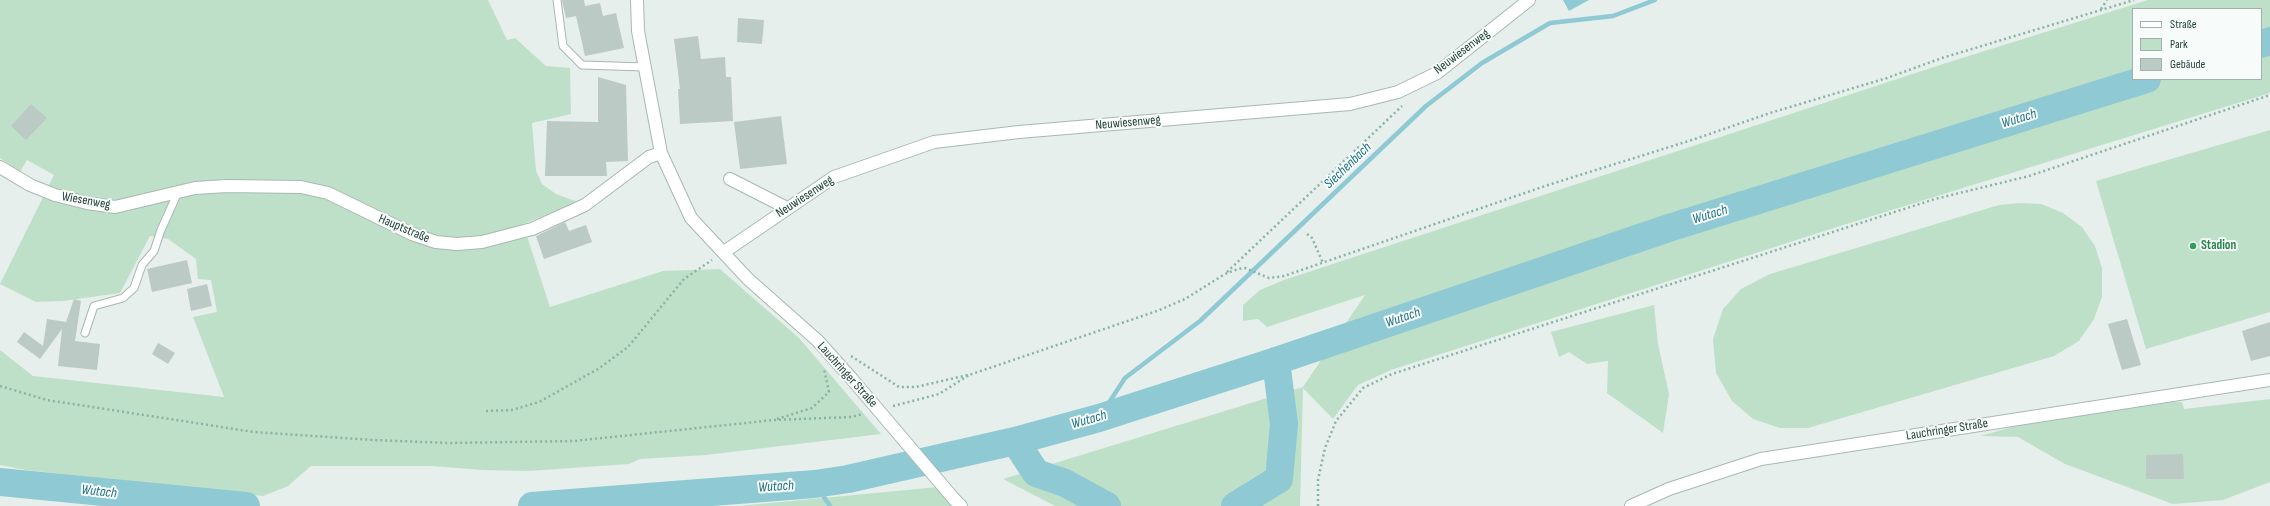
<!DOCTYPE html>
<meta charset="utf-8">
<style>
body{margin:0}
#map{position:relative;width:2270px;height:506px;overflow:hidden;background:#e6efeb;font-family:"Sofia Sans Condensed",sans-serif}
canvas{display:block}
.legend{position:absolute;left:2132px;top:8px;width:130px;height:72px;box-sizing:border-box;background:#f7fbf9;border:1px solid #a3b1ad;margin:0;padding:5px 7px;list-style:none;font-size:12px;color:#24423a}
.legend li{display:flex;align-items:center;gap:8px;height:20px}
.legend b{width:20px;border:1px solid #a3b1ad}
</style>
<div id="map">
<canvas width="2270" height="506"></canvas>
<ul class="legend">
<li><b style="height:5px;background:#fff"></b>Straße</li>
<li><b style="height:11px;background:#bfe0c8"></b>Park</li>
<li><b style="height:11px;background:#bbcac4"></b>Gebäude</li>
</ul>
</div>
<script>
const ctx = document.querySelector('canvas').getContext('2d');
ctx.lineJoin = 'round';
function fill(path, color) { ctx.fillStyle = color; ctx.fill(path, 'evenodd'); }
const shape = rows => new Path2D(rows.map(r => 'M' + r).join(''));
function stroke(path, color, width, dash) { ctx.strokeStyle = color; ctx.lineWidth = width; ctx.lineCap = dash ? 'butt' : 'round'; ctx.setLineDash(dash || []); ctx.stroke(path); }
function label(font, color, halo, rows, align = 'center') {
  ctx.font = font + ' "Sofia Sans Condensed",sans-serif'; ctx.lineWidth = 4; ctx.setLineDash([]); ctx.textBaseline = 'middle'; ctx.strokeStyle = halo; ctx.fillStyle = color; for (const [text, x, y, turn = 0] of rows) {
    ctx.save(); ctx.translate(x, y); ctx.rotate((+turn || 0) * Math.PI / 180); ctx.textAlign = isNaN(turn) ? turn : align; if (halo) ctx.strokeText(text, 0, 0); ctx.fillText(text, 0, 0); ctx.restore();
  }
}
fill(shape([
 [0,0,488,0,507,40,515,38,546,66,570,68,571,114,532,123,536,171,542,184,556,194,578,202,523,224,550,307,663,271,720,269,799,338,881,434,706,455,640,459,629,464,528,471,482,470,432,466,311,466,288,486,263,496,26,470,0,465,0,350,33,376,224,397,193,317,217,312,211,280,198,279,196,259,168,239,150,236,120,293,63,301,36,302,0,284,54,175,27,160,20,172,0,158],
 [2148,0,2270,0,2270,93,1837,227,1391,370,1358,385,1333,419,1303,388,1300,506,1055,506,1003,479,1303,387,1365,295,1267,327,1258,319,1243,321,1243,305,1260,290,1284,280,1943,64],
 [2133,9,2261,9,2261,79,2133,79],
 [2270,130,2270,312,2146,349,2096,181],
 [2019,203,2041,204,2063,213,2082,227,2095,246,2102,268,2102,297,2094,319,2079,341,2054,356,1808,428,1780,428,1753,419,1732,401,1716,373,1713,339,1723,309,1741,289,1770,274,1999,205],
 [1654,305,1658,344,1669,394,1663,433,1607,393,1608,361,1587,364,1569,352,1559,357,1551,332],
 [2270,399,2270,482,2223,500,2173,504,2065,464,2018,437,1980,436,2016,426,2171,402,2182,402,2184,409],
 [938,487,963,506,739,506]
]), '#bfe0c8');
fill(shape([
 [1563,0,1589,0,1569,11]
]), '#8ec9d4');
stroke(shape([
 [1099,418,1125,378,1200,321,1426,106,1482,63,1550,23,1613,16,1655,0],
 [815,484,830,506]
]), '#8ec9d4', 4.5);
stroke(shape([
 [2261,44,2270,41],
 [1015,441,1036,473,1065,483,1107,506],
 [0,482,246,506],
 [532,506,815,484,848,479,1015,441,1099,418,1276,361,1672,227,2147,79],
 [1235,506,1279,479,1284,424,1276,361]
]), '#8ec9d4', 28);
fill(shape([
 [562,0,584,0,585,6,600,3,603,16,616,13,624,48,585,56,576,16,566,18],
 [738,18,764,20,762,44,737,42],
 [698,36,701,59,725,57,726,77,731,77,733,121,680,124,678,89,680,89,674,39],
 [598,77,626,85,628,161,606,162,607,176,545,176,547,121,598,122],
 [31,104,47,118,26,140,11,126],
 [781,116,787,164,740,169,734,122],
 [565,222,569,231,586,225,592,242,544,259,536,236],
 [187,260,192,283,152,292,147,269],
 [207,284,212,306,191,311,187,289],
 [74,299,81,301,75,341,100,344,97,370,58,366,62,329,40,359,17,342,24,332,43,346,47,319,66,322],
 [2127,319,2141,365,2122,370,2108,324],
 [2270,322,2270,356,2251,361,2242,331],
 [158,343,175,353,168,364,152,354],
 [2183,454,2184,479,2146,479,2146,455]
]), '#bbcac4');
const lane = shape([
 [557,0,563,46,582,65,645,67],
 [85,333,94,306,123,298,134,288,142,265,154,251,161,230,178,192]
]);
const street = shape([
 [637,0,638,31,661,153,691,218,748,279,818,341,851,378],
 [0,167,30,185,55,195,87,203,115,207,195,188,227,186,301,187,328,193,412,234,436,242,457,244,482,242,532,229,585,205,649,157,661,153],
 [730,179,787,208],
 [724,252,834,177,934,142,1019,132,1350,104,1398,92,1437,73,1529,0],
 [954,499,961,506],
 [1631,506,1669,489,1761,459,2270,380]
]);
stroke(lane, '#a8b8b2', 9);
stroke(street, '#a8b8b2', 14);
stroke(shape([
 [2101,9,2107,0],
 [1307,234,1312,238,1323,263],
 [1227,272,1402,106],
 [851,356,899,387,916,387,972,374,1157,311,1185,299,1225,274,1238,269,1245,268,1269,278,1284,276,1548,185,1695,139,1770,113,1887,78,1942,58,2134,0],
 [0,386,47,400,254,432,373,440,448,443,574,441,774,420,851,417,863,414],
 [893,406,939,394,969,375],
 [486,411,512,410,539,402,598,369,628,347,684,279,712,260],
 [777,419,812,408,829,392,824,369],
 [1318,506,1318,480,1325,448,1336,421,1363,388,1392,374,1935,199,2029,176,2270,95]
]), '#86b3a5', 2.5, [2, 3]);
stroke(lane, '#fff', 7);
stroke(street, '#fff', 12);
const streetBridge = shape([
 [851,378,954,499]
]);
stroke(streetBridge, '#a8b8b2', 14, []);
stroke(streetBridge, '#fff', 12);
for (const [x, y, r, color] of [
 [2193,246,4,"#2e9e5b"]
]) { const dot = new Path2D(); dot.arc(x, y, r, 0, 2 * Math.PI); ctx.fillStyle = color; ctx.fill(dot); stroke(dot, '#f7fbf9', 1.5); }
label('13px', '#24423a', '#f7fbf9', [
 ["Neuwiesenweg",1462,52,-37],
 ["Neuwiesenweg",1128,123,-5],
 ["Neuwiesenweg",805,197,-33],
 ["Wiesenweg",86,201,10],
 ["Hauptstraße",404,229,23],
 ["Lauchringer Straße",847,375,48],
 ["Lauchringer Straße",1947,430,-9]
]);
label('bold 13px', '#27864d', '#f7fbf9', [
 ["Stadion",2201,246]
], 'left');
label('italic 14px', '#1c6f80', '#f7fbf9', [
 ["Wutach",2019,119,-17],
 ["Siechenbach",1348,166,-44],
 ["Wutach",1710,215,-17],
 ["Wutach",1403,318,-19],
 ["Wutach",1089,420,-16],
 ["Wutach",776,487,-4],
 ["Wutach",99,492,6]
]);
</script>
